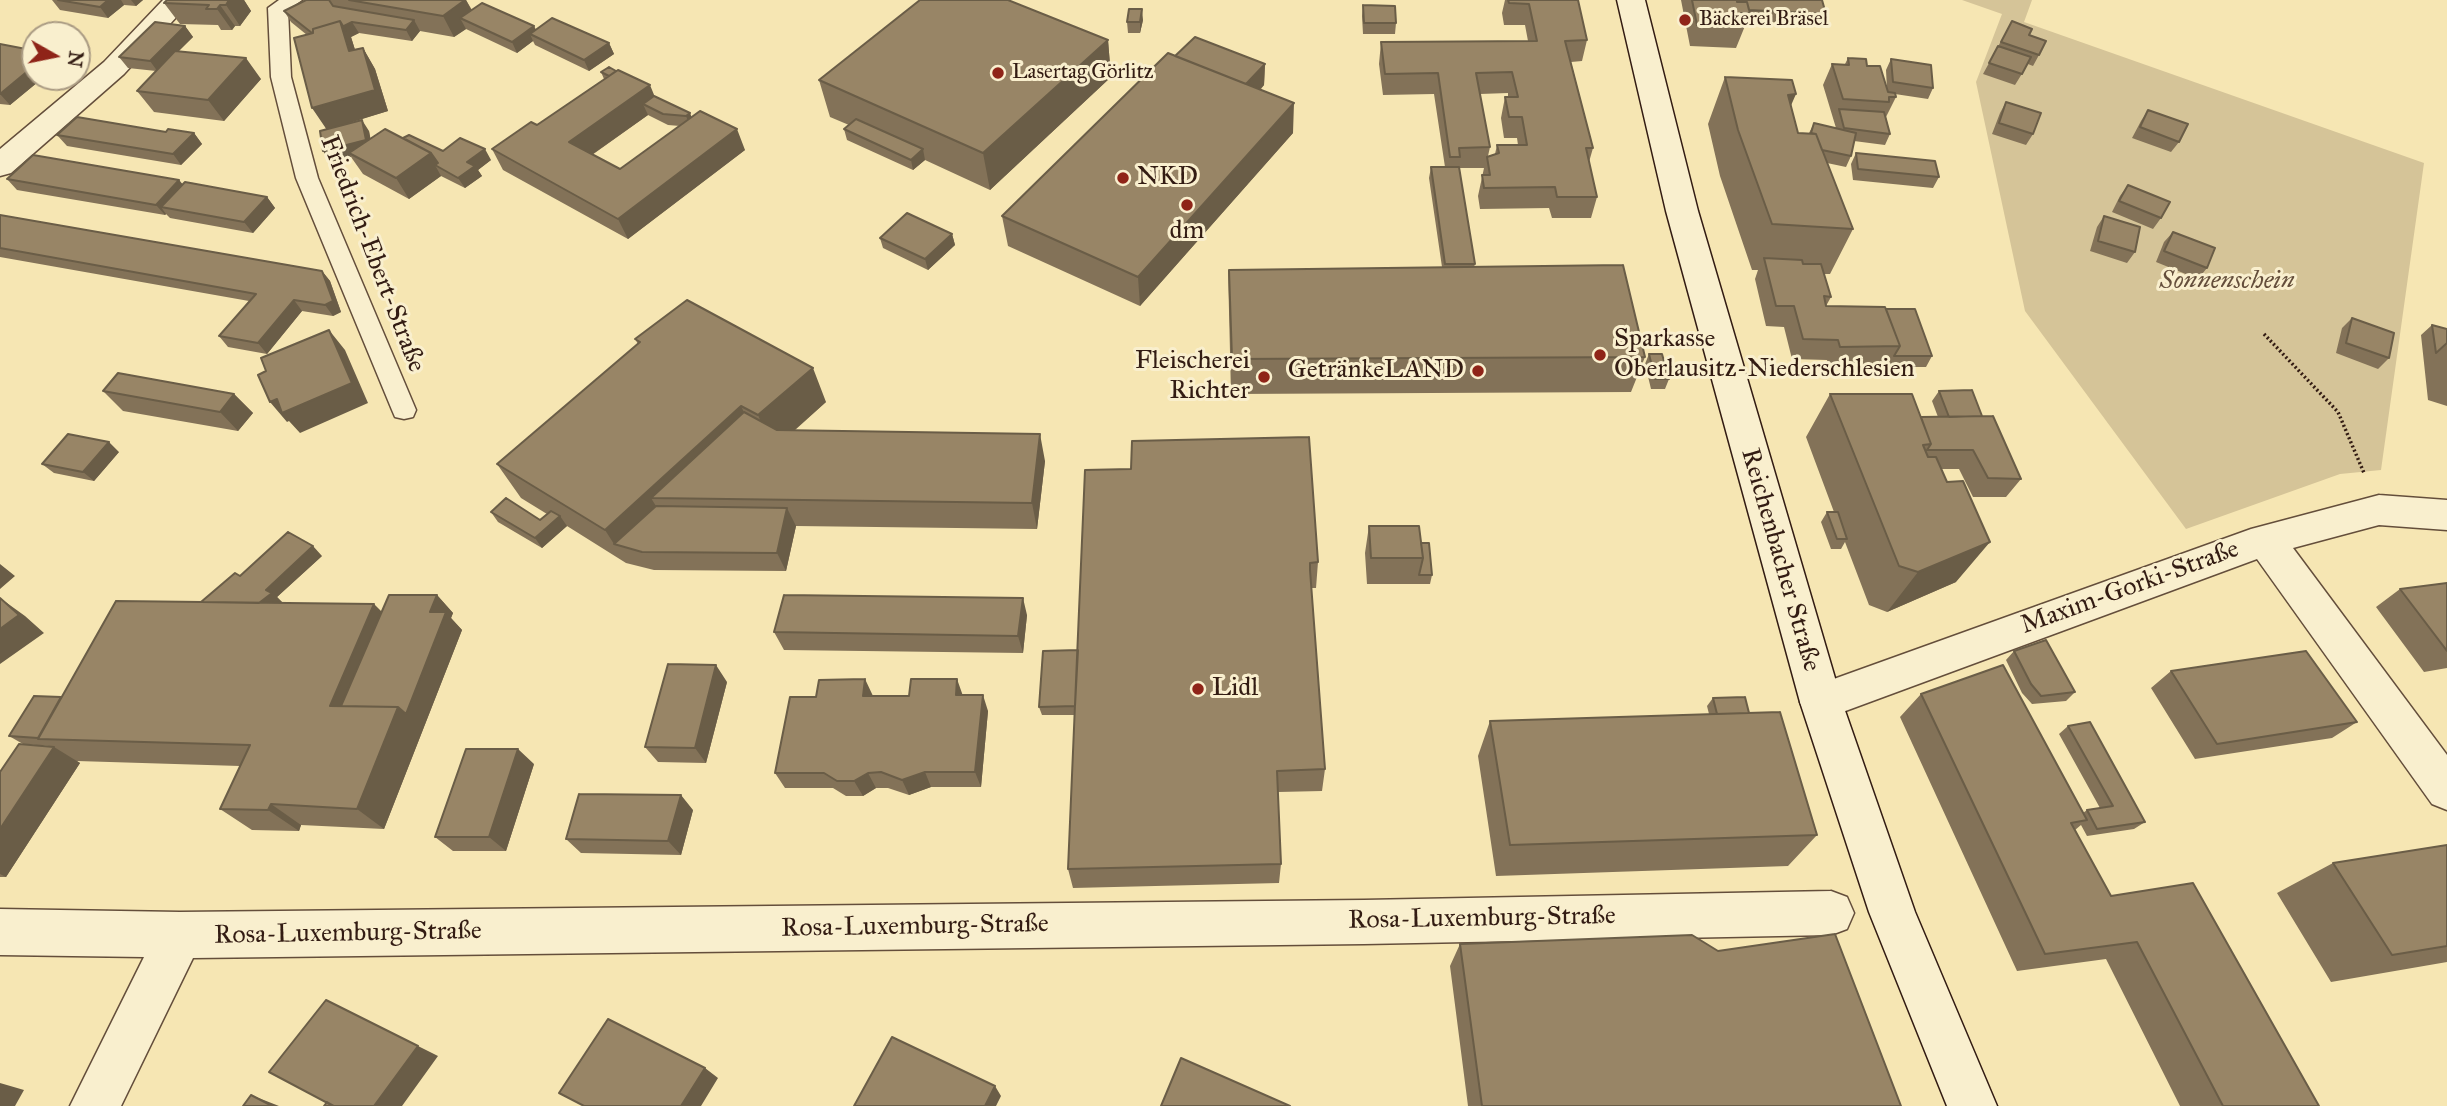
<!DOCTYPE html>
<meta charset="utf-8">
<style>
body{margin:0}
#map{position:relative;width:2447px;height:1106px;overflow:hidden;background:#f6e6b3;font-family:"IM FELL Great Primer",serif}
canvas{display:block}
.north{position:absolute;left:21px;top:21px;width:70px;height:70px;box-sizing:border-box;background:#f9efce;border:2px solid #aa9b83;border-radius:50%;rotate:99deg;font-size:19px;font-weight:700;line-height:28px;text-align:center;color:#331c13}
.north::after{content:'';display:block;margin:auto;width:24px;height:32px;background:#8f2418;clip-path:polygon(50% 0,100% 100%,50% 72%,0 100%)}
</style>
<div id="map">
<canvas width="2447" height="1106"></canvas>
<div class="north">N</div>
</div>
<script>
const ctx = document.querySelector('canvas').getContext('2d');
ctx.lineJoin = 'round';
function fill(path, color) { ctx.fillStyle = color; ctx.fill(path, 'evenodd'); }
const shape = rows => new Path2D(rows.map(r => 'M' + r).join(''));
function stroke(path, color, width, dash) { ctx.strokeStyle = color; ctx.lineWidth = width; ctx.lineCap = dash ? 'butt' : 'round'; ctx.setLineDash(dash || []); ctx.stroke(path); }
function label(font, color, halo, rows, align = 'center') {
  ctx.font = font + ' "IM FELL Great Primer",serif'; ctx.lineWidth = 6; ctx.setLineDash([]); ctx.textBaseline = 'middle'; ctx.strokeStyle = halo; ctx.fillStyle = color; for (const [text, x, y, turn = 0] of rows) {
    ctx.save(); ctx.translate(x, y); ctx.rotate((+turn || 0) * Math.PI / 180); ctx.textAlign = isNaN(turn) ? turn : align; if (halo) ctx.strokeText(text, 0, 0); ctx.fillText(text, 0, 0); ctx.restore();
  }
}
fill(shape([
 [1962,0,2032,0,2024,22,2424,163,2381,470,2340,474,2186,529,2025,311,1976,82,2002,14]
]), '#d5c498');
const lane = shape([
 [279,0,302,0,288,10,291,77,318,178,416,410,413,417,404,419,395,417,392,410,296,178,271,77,268,8,279,0]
]);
const street = shape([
 [163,0,192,0,124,74,11,173,0,176,0,149,104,62,163,0],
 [2379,495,2447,500,2447,530,2379,525,2293,548,2447,755,2447,810,2432,804,2257,559,1821,720,1806,715,1800,702,1806,689,2251,529,2379,495],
 [1831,891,1847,897,1854,913,1847,929,1831,935,1364,944,193,958,121,1106,70,1106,144,957,0,955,0,909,180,912,1364,900,1831,891]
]);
const secondary = shape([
 [1617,0,1645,0,1698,211,1842,702,1915,912,1997,1106,1947,1106,1869,912,1800,702,1666,211,1617,0]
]);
stroke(lane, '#644e3b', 3);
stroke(street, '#644e3b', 3);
stroke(secondary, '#331c13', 3);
stroke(shape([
 [2264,334,2338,412,2364,473]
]), '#331c13', 3.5, [2, 2.5]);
fill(lane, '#f9efce');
fill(street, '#f9efce');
fill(secondary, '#f9efce');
fill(shape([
 [52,0,143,0,136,6,124,5,108,18,60,10],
 [244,0,251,11,240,26,235,26,232,30,221,30,218,25,180,24,164,3],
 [306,0,466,0,472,10,534,26,536,30,609,43,614,54,589,71,535,45,533,41,517,53,466,29,454,37,420,31,412,41,359,33,351,37,355,50,363,48,375,69,388,111,341,125,369,131,370,139,403,138,443,151,491,160,478,170,482,176,465,188,441,176,409,199,363,174,351,157,330,162,326,129,307,35,291,22,284,11],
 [1505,0,1578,0,1587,40,1582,61,1571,62,1593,148,1589,162,1597,197,1591,218,1552,218,1549,208,1480,209,1478,196,1484,168,1459,168,1475,264,1474,267,1645,357,1631,392,1231,394,1228,270,1442,267,1429,178,1431,167,1445,167,1434,94,1383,95,1379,64,1381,42,1528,41,1525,25,1504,25,1502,13],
 [1508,93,1508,97,1505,97,1501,118,1504,138,1517,138,1518,145,1497,145,1495,154,1488,156,1490,147,1480,94],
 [1681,0,1822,0,1826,14,1822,25,1747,21,1736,48,1690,46],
 [1363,5,1396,23,1395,34,1363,34,1362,16],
 [1143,20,1140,33,1128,33,1127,22],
 [2012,21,2029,35,2039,55,2033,66,2028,64,2015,85,1983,74],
 [185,26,193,37,178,51,261,79,224,121,154,112,137,91,156,71,128,68,119,57],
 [1108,40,1111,77,990,190,925,160,913,170,847,140,844,129,849,125,830,117,819,80],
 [0,44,35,77,44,77,10,105,0,104],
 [1175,56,1265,64,1264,85,1261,89,1293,133,1140,306,1008,246,1002,216],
 [1848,58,1867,66,1887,90,1886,70,1891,59,1933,88,1928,99,1895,94,1896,97,1886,117,1890,134,1885,145,1854,141,1851,156,1846,167,1827,163,1853,229,1830,274,1824,274,1831,297,1826,306,1886,309,1932,356,1926,367,1829,367,1827,360,1792,359,1784,327,1766,326,1755,279,1758,270,1752,270,1720,176,1708,124,1725,77,1791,105,1798,133,1809,133,1814,123,1836,128,1823,85,1832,64,1845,64],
 [601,72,654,96,690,113,691,117,745,150,628,239,503,170,492,149,537,125,604,79],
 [648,115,668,125,680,126,620,169,592,155],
 [2006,102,2033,134,2026,145,1992,134,2000,113],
 [2148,110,2179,142,2171,152,2132,138,2141,121],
 [166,132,194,133,202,144,181,165,67,146,57,135],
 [1856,153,1939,177,1933,188,1853,180,1851,164],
 [7,179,179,180,183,185,267,197,275,208,253,233,170,218,166,214,165,215,17,190],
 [2128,185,2161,218,2153,229,2112,212,2120,196],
 [0,215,322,271,330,281,341,312,333,316,302,311,267,354,228,347,219,336,249,301,0,257],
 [2104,216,2135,252,2127,263,2090,251,2097,227],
 [2173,232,2207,268,2198,279,2156,262,2164,242],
 [952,234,955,245,928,270,883,248,880,238],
 [2352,318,2389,358,2378,369,2336,353,2342,328],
 [2432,325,2447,329,2447,406,2428,400,2421,335],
 [635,339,826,402,794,431,1045,461,1037,529,796,526,786,571,654,570,626,563,567,526,542,548,498,522,491,512,540,520,547,514,521,498,497,464,638,344],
 [1649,354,1669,379,1665,389,1651,389,1645,364],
 [103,391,234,394,253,413,238,431,123,411],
 [1939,391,1982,416,2021,479,2006,497,1973,497,1959,469,1941,469,1956,582,1887,612,1869,605,1845,542,1841,549,1831,549,1821,522,1827,512,1834,512,1806,437,1830,394,1921,417,1938,417,1932,401],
 [119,452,94,481,54,473,42,464],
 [1085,470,1318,562,1316,588,1311,588,1325,769,1322,791,1278,792,1281,864,1279,883,1073,888,1068,869,1075,715,1042,715,1039,707,1078,650],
 [1369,526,1421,543,1432,575,1430,584,1367,584,1365,553],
 [322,556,277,597,282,602,281,603,382,612,437,595,453,613,451,618,462,630,384,829,301,825,299,831,252,830,220,809,240,766,77,761,80,763,6,877,0,877,0,772,51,747,49,746,23,744,9,736,61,697,240,576],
 [2447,583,2447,668,2424,672,2376,607,2400,589],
 [1027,615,1023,653,784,650,774,632],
 [2014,651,2075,692,2066,701,2032,704,2022,693,2006,660],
 [2171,671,2357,722,2332,738,2195,759,2151,688],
 [727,682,706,763,658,762,645,747],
 [1921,694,2083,813,2087,810,2100,808,2059,734,2068,726,2145,822,2134,829,2087,836,2081,825,2075,830,2111,896,2319,1106,2180,1106,2106,959,2017,971,1900,717],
 [963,695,988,711,981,787,931,787,909,795,888,788,876,788,863,796,846,796,833,788,785,788,775,773,816,697],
 [1713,698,1749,713,1817,835,1788,866,1496,876,1478,756,1490,721,1709,714,1707,706],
 [534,764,506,851,453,851,435,837],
 [693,810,681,855,581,853,566,839],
 [2447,845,2447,962,2331,982,2277,893,2333,863],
 [1460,944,1901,1106,1468,1106,1450,966]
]), '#837258');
fill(shape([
 [108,0,121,0,124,5,108,18,100,7],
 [131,0,143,0,136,6],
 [229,0,244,0,251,11,240,26,226,5],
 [465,0,466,0,477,21,460,18,466,29,454,37,443,16],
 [220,5,235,26,232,30,217,9],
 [1142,9,1143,20,1140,33,1140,22],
 [414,20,420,31,412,41,406,30],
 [340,21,344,26,352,22,359,33,351,37,362,72,349,51],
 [185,26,193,37,158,72,150,61],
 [534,26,539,37,530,34,533,41,517,53,512,42],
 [1108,40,1111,77,990,190,983,153],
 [609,43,614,54,589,71,584,60],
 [363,48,375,69,388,111,327,130,312,108],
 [246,58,261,79,224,121,208,100],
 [1265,64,1264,85,1239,111,1240,90],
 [35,65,35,77,44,77,10,105,0,94],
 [650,85,659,107,643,104,648,115,580,163,569,142],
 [1796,94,1776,140,1788,95],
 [1294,103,1293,133,1140,306,1138,277],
 [690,113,694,124,690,126,686,116],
 [362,120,369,131,373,151,349,153,351,157,330,162,323,151],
 [737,129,745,150,628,239,618,219],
 [194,133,202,144,181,165,173,154],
 [485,149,491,160,478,170,482,176,465,188,458,178,467,162],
 [923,149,925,160,913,170,911,160],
 [431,153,441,168,435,165,441,176,409,199,396,178],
 [179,180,188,191,161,207,166,214,165,215,156,205],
 [267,197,275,208,253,233,244,222],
 [952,234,955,245,928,270,925,259],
 [322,271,330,281,341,312,333,316,325,305],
 [294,300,302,311,267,354,258,343],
 [329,330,345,350,368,403,300,433,289,421,287,422,270,402],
 [813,368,826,402,773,449,758,415],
 [234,394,253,413,238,431,220,412],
 [741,406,757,440,651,498,667,524,614,544,605,530],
 [1040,434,1045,461,1037,529,1032,503],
 [109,442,119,452,94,481,83,472],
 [787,508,796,526,786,571,777,553],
 [560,516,567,526,542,548,535,538],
 [1990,542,1956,582,1887,612,1918,572],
 [313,546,322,556,277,597,282,602,250,627,266,590],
 [0,564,15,576,0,589],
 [437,595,453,613,451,618,462,630,384,829,357,809,398,707,430,612],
 [0,598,25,616,44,633,0,664],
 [1023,598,1027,615,1023,653,1018,636],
 [374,604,399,629,364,713,330,706],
 [716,665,727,682,706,763,695,748],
 [865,679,873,696,863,696],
 [957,679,963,696,956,695],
 [983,695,988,711,981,787,975,772],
 [54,747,80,763,6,877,0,874,0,829],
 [518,749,534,764,506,851,489,837],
 [925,772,931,787,909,795,902,780],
 [868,773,876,788,863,796,854,781],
 [681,795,693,810,681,855,668,841],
 [271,804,301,825,299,831,268,810],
 [418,1046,438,1056,402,1106,374,1106],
 [705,1068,718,1078,701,1106,681,1106],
 [0,1083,24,1090,15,1106,0,1106],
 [995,1086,1001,1096,996,1106,985,1106],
 [251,1095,279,1106,272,1106]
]), '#6a5d47');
const building = shape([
 [58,0,108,0,100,7,58,0],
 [167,0,229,0,226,5,220,5,217,9,206,9,209,5,164,3,167,0],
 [306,0,329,0,333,6,414,20,406,30,352,22,344,26,346,31,340,21,313,29,313,33,312,33,284,11,306,0],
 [349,0,465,0,443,16,349,0],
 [920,0,1008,0,1108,40,983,153,819,80,920,0],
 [1508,0,1578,0,1587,40,1565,41,1593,148,1586,148,1597,197,1557,197,1555,187,1484,188,1482,175,1490,175,1487,157,1499,153,1497,145,1527,145,1522,117,1509,117,1505,97,1518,97,1512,72,1476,73,1490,147,1459,148,1460,157,1450,157,1438,73,1385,74,1381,42,1537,41,1529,4,1509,3,1508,0],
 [1692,0,1737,0,1737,2,1747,2,1750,13,1741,13,1744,27,1697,25,1692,0],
 [1737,0,1822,0,1826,14,1749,10,1747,2,1737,2,1737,0],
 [482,3,534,26,512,42,460,18,482,3],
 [1363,5,1395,6,1396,23,1364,23,1363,5],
 [1129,9,1142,9,1140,22,1127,22,1129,9],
 [552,18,609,43,584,60,530,34,552,18],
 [340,21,349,51,363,48,375,90,312,108,294,38,313,33,313,29,340,21],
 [2012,21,2032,29,2029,35,2046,41,2039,55,2001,42,2012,21],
 [155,22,185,26,150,61,119,57,155,22],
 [1195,37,1265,64,1246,84,1175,56,1195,37],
 [35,42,35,65,0,94,0,44,26,49,35,42],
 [1998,46,2031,57,2022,74,1989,63,1998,46],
 [175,51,246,58,208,100,137,91,175,51],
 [1168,53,1294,103,1138,277,1002,216,1168,53],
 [1848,58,1866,59,1867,66,1880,66,1888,92,1895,93,1896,97,1889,97,1889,102,1843,99,1832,64,1849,65,1848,58],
 [1891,59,1931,65,1933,88,1893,82,1891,59],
 [609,67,616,71,609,76,601,72,609,67],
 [618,70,650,85,569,142,620,169,700,111,737,129,618,219,492,149,531,122,537,125,618,70],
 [1725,77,1792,80,1796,94,1788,95,1798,133,1816,134,1853,229,1772,224,1738,130,1725,77],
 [654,96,690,113,686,116,663,114,643,104,654,96],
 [2006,102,2041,113,2033,134,1999,123,2006,102],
 [1839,109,1884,112,1890,134,1844,128,1839,109],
 [2148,110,2188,124,2179,142,2140,127,2148,110],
 [77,117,166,132,168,129,194,133,173,154,57,135,77,117],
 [856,119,923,149,911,160,844,129,856,119],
 [362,120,366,140,323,151,320,131,362,120],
 [1814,123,1856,133,1851,156,1822,150,1816,134,1811,133,1814,123],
 [385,129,431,153,396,178,349,153,385,129],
 [409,135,443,151,460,138,485,149,467,162,475,166,458,178,435,165,438,163,431,153,403,138,409,135],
 [1856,153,1935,161,1939,177,1858,169,1856,153],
 [33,155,179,180,156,205,7,179,33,155],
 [1431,167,1459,167,1475,264,1445,264,1431,167],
 [185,182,267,197,244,222,161,207,185,182],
 [2128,185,2170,202,2161,218,2119,201,2128,185],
 [907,213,952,234,925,259,880,238,907,213],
 [0,215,322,271,333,301,325,305,294,300,258,343,219,336,256,294,0,248,0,215],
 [2104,216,2140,227,2135,252,2098,241,2104,216],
 [2173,232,2215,248,2207,268,2164,251,2173,232],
 [1764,258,1802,260,1803,264,1821,264,1831,297,1824,296,1826,306,1885,307,1900,346,1840,347,1838,340,1803,339,1794,306,1776,306,1764,258],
 [1623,265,1645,357,1232,359,1229,270,1623,265],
 [687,300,813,368,758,415,741,406,605,530,497,464,640,342,635,339,687,300],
 [1886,309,1915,309,1932,356,1894,356,1900,346,1886,309],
 [2352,318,2394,333,2389,358,2346,343,2352,318],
 [2432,325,2447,329,2447,343,2436,353,2432,325],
 [329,330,352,383,282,413,277,399,270,402,258,375,266,371,261,358,329,330],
 [1649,354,1662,354,1669,379,1655,379,1649,354],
 [118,373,234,394,220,412,103,391,118,373],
 [1972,390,1982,416,1949,417,1939,391,1972,390],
 [1830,394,1912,394,1931,444,1923,445,1928,457,1936,457,1947,482,1963,481,1990,542,1918,572,1899,566,1830,394],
 [744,412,777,430,1040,434,1032,503,651,498,744,412],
 [1993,416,2021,479,1988,478,1973,450,1927,450,1931,444,1921,417,1993,416],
 [68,434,109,442,83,472,42,464,68,434],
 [1309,437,1318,562,1310,563,1310,570,1325,769,1277,771,1281,864,1068,869,1085,470,1131,469,1132,441,1309,437],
 [506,498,540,520,551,511,560,516,535,538,491,512,506,498],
 [656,506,787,508,777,553,642,552,614,544,656,506],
 [1827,512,1838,512,1847,539,1837,539,1827,512],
 [1369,526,1419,526,1423,558,1371,558,1369,526],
 [288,532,313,546,266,590,272,593,259,603,201,602,235,573,240,576,288,532],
 [1421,543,1429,543,1432,575,1419,575,1423,558,1421,543],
 [2447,583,2447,651,2400,589,2447,583],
 [389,595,437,595,430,612,446,612,406,714,398,707,341,706,389,595],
 [784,595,1023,598,1018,636,774,632,784,595],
 [0,598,19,615,0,629,0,598],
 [116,601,374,604,330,706,398,707,357,809,271,804,268,810,220,809,250,745,38,739,116,601],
 [2046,640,2075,692,2041,696,2031,684,2014,651,2046,640],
 [1078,650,1075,706,1039,707,1043,651,1078,650],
 [2306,651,2357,722,2217,744,2171,671,2306,651],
 [668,664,716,665,695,748,645,747,668,664],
 [2003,665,2087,820,2071,823,2111,896,2193,883,2319,1106,2223,1106,2137,942,2045,954,1921,694,2003,665],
 [865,679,863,696,909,696,911,679,957,679,956,695,983,695,975,772,925,772,902,780,881,772,868,773,854,781,837,781,824,773,775,773,790,697,816,697,819,680,865,679],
 [34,696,61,697,38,738,9,736,34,696],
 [1745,697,1749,713,1717,714,1713,698,1745,697],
 [1780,712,1817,835,1510,845,1490,721,1780,712],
 [2090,722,2145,822,2097,829,2087,810,2113,806,2068,726,2090,722],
 [19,744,54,747,0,829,0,772,19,744],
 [466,749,518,749,489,837,435,837,466,749],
 [579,794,681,795,668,841,566,839,579,794],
 [2447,845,2447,946,2392,955,2333,863,2447,845],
 [1835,934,1901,1106,1482,1106,1460,944,1692,935,1718,951,1835,934],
 [326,1000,418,1046,374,1106,333,1106,269,1072,326,1000],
 [608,1019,705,1068,681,1106,584,1106,559,1093,608,1019],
 [892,1037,995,1086,985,1106,854,1106,892,1037],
 [1181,1058,1290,1106,1161,1106,1181,1058],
 [251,1095,272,1106,243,1106,251,1095],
 [327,1102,334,1106,324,1106,327,1102]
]);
fill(building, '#988566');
stroke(building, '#6a5d47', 2);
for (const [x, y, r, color] of [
 [1685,20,7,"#8f2418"],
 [998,73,7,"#8f2418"],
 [1123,178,7,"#8f2418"],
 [1187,205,7,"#8f2418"],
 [1600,355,7,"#8f2418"],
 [1478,371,7,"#8f2418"],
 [1264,377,7,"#8f2418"],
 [1198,689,7,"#8f2418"]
]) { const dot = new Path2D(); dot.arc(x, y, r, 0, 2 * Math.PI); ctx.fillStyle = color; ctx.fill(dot); stroke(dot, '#f9efce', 2.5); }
label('21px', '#331c13', '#f9efce', [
 ["Bäckerei Bräsel",1699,20],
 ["Lasertag Görlitz",1012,73]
], 'left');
label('26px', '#331c13', '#f9efce', [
 ["NKD",1137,178],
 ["dm",1187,232,"center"],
 ["Sparkasse",1614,340],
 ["Oberlausitz-Niederschlesien",1614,370],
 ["Fleischerei",1250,362,"right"],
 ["Richter",1250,392,"right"],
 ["GetränkeLAND",1464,371,"right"],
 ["Lidl",1212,689]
], 'left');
label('26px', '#331c13', '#f9efce', [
 ["Friedrich-Ebert-Straße",372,254,69],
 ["Reichenbacher Straße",1780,560,74],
 ["Maxim-Gorki-Straße",2130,588,-20],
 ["Rosa-Luxemburg-Straße",1482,919,-1],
 ["Rosa-Luxemburg-Straße",915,927,-1],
 ["Rosa-Luxemburg-Straße",348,934,-1]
]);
label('italic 26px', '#644e3b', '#f9efce', [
 ["Sonnenschein",2227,282]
]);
</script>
